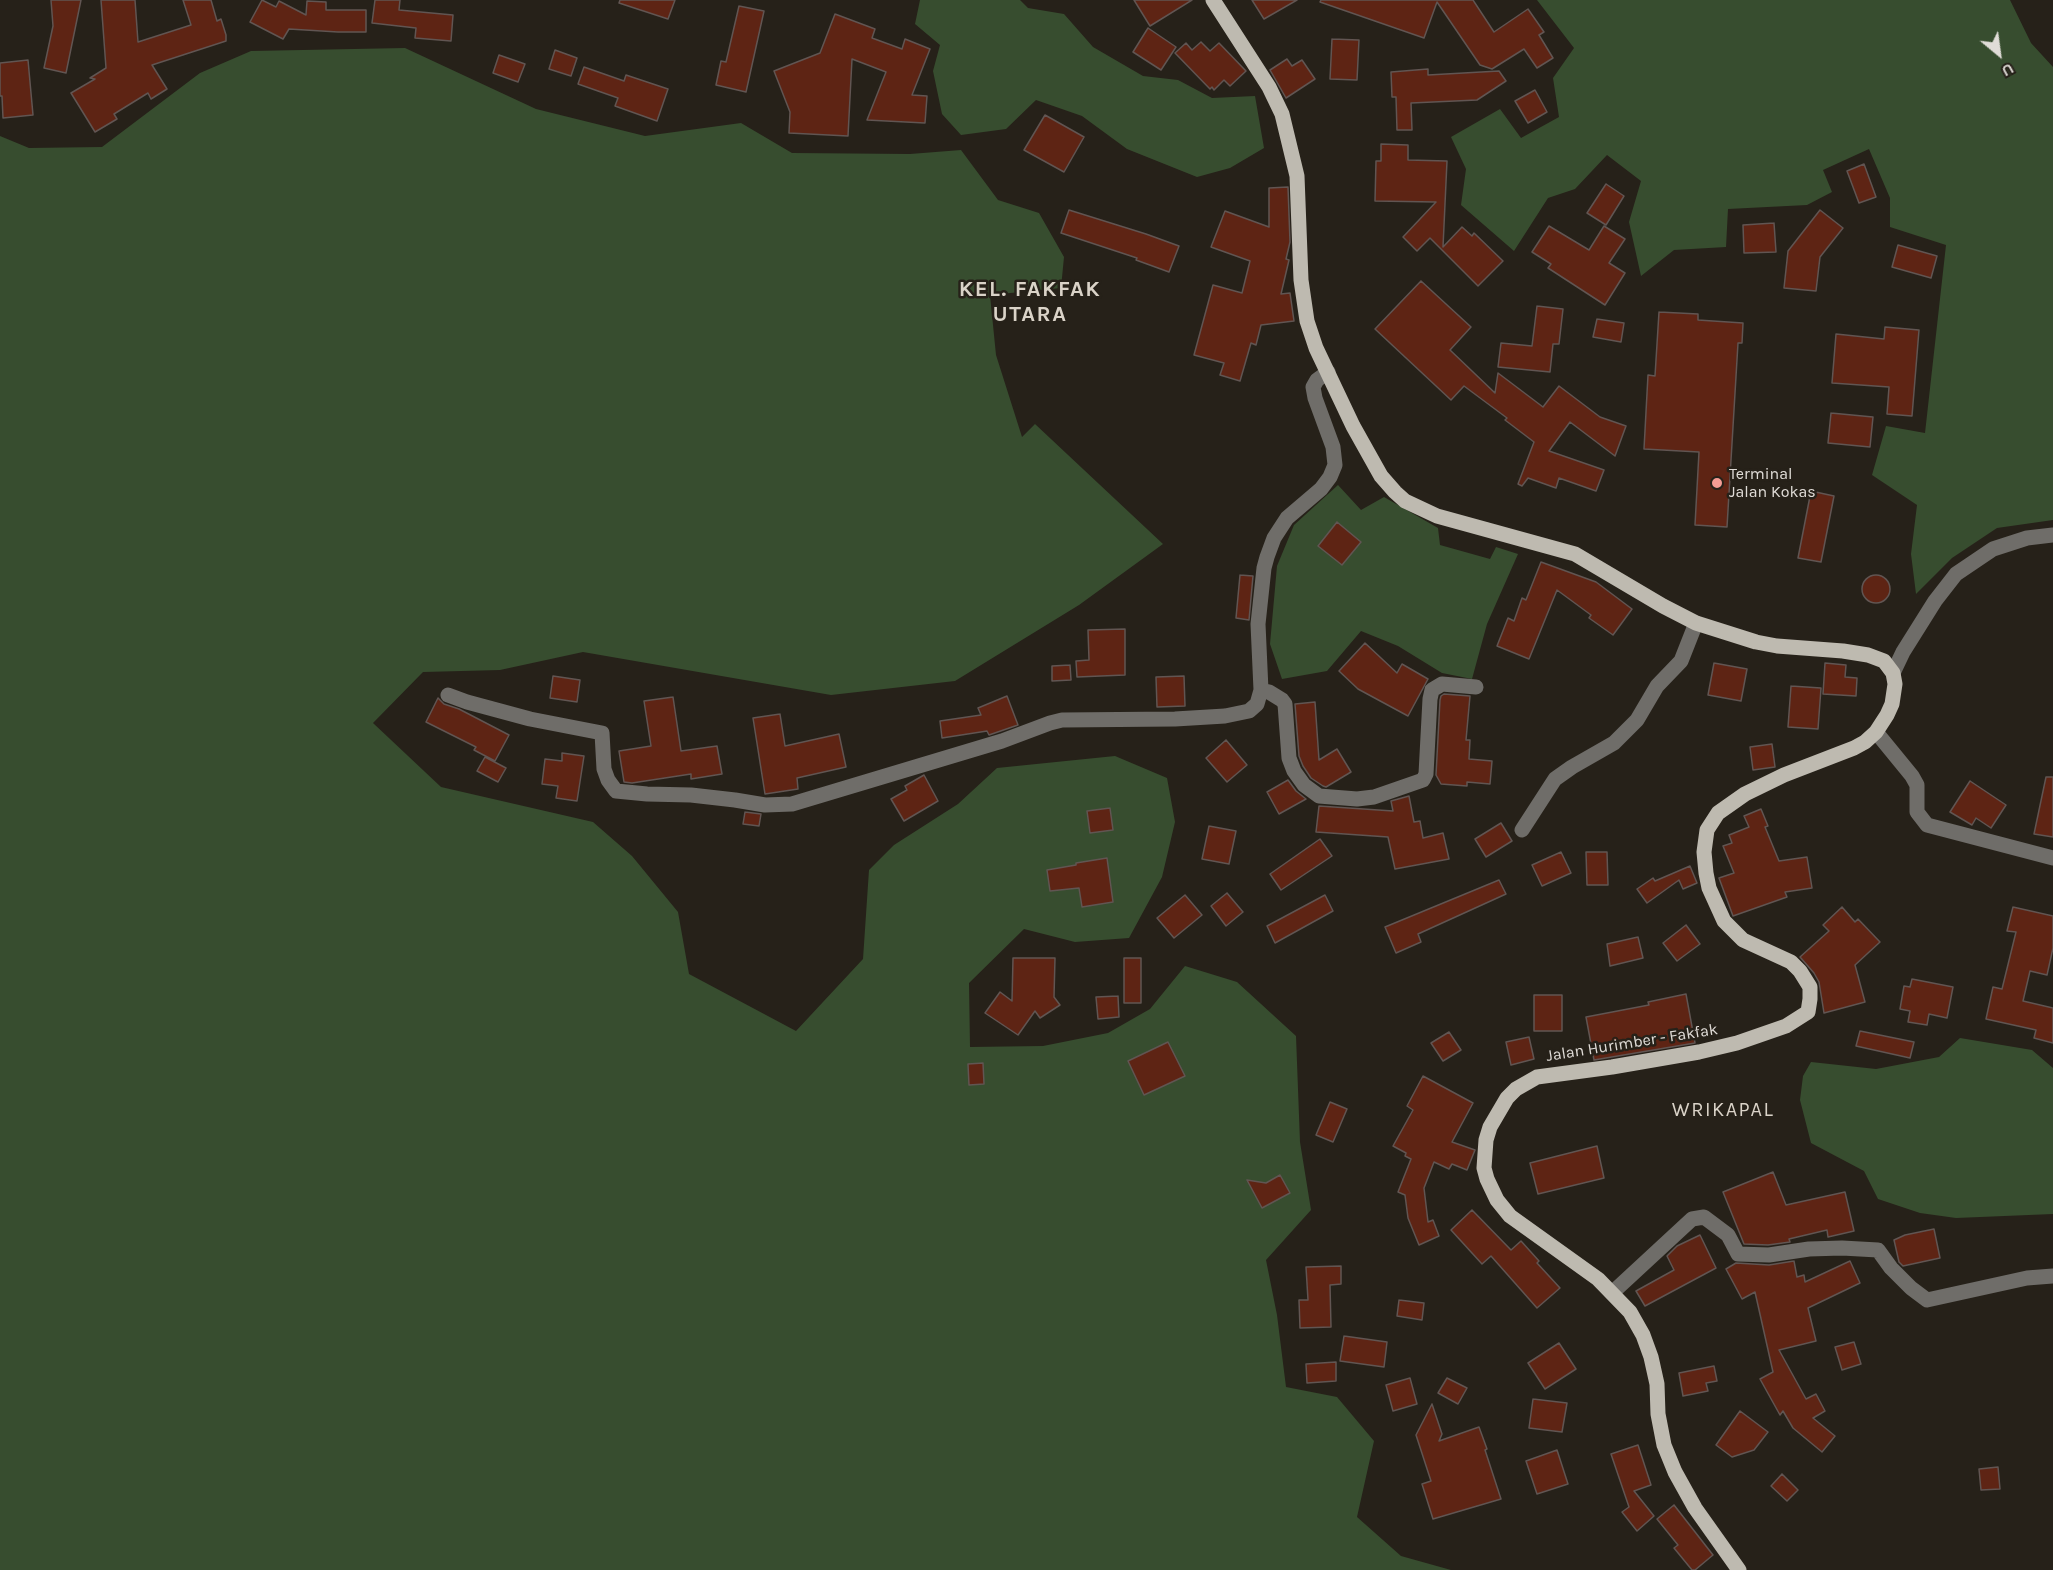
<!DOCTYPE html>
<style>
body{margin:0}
#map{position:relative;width:2053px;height:1570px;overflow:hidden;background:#262119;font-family:Karla,sans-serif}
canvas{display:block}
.north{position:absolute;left:1969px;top:24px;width:60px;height:60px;-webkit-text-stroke:4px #262119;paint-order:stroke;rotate:151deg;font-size:16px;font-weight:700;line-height:24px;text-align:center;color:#e0dcd7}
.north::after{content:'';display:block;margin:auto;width:21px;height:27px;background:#e0dcd7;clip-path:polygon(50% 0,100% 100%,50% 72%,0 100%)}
</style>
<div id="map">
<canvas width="2053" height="1570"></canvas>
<div class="north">U</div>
</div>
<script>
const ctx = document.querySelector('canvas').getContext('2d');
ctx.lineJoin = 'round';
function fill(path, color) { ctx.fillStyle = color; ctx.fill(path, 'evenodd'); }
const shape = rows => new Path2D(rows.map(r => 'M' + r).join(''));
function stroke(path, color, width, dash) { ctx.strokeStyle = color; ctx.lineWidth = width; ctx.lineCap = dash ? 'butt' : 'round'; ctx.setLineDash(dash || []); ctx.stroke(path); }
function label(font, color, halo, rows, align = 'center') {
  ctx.font = font + ' Karla,sans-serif'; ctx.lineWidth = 5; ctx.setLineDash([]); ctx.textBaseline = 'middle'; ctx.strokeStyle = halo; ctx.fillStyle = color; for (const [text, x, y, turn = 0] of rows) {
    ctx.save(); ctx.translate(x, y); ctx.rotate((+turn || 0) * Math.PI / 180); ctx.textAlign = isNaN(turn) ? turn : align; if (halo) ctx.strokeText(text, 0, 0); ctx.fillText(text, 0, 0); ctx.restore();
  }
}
fill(shape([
 [920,0,1020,0,1028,8,1064,14,1093,47,1143,76,1178,80,1212,98,1255,96,1264,148,1230,168,1197,177,1127,149,1082,116,1036,100,1006,129,961,135,942,114,933,71,940,45,915,24],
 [1537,0,2010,0,2031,43,2053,67,2053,520,1997,528,1952,558,1916,594,1911,554,1917,505,1872,475,1886,426,1925,433,1946,245,1890,227,1890,198,1869,149,1823,170,1832,192,1807,205,1728,209,1726,247,1674,250,1641,276,1629,222,1641,181,1607,155,1575,189,1548,198,1514,251,1461,205,1466,169,1451,137,1500,109,1521,138,1559,117,1553,78,1574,48],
 [405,48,536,109,645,136,741,123,792,153,910,154,961,150,998,200,1039,213,1064,257,1061,288,990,295,996,355,1022,437,1035,424,1163,544,1079,605,955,681,831,695,583,652,500,670,423,672,373,723,441,787,593,822,632,856,678,912,689,974,796,1031,863,959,869,870,894,845,958,804,997,768,1115,756,1167,778,1175,822,1162,877,1129,938,1075,942,1024,929,969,983,970,1047,1043,1046,1108,1033,1150,1009,1185,966,1237,982,1296,1036,1300,1142,1311,1210,1266,1260,1277,1315,1286,1387,1337,1397,1374,1441,1357,1517,1401,1556,1451,1570,0,1570,0,136,29,148,102,147,200,73,251,51],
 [1338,485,1361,510,1384,497,1438,528,1440,545,1490,559,1496,547,1518,554,1487,624,1472,679,1442,673,1398,646,1361,631,1327,671,1282,679,1270,644,1277,566,1294,525],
 [1960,1038,2032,1050,2053,1068,2053,1214,1956,1218,1920,1213,1878,1199,1864,1171,1811,1143,1800,1100,1803,1076,1811,1062,1876,1069,1939,1057]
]), '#374d2f');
const building = shape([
 [51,0,81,0,66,73,44,68,53,26,51,0],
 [101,0,135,0,138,42,191,25,183,0,211,0,217,21,221,19,226,35,226,41,152,65,167,89,151,99,148,93,114,114,117,119,95,132,71,93,95,79,90,78,106,68,101,0],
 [262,0,276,7,279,1,306,15,307,1,326,2,326,10,366,10,366,32,338,32,289,29,283,39,250,22,262,0],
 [375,0,400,0,399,10,453,15,451,41,415,38,416,28,372,23,375,0],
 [620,0,675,0,668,19,619,3,620,0],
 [1134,0,1192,0,1150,26,1134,0],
 [1252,0,1297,0,1264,19,1252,0],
 [1321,0,1473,0,1494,32,1528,9,1544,32,1539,35,1553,58,1537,68,1524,49,1492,69,1480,65,1437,2,1424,38,1320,2,1321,0],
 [739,6,764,11,746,92,716,85,721,61,726,62,739,6],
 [835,14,875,29,872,38,902,49,905,39,930,49,912,95,927,96,925,123,867,120,886,72,852,59,848,136,789,133,790,112,774,71,820,53,835,14],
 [1148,28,1176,47,1161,70,1133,52,1148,28],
 [1332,39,1359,40,1357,80,1330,79,1332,39],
 [1201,42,1210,51,1219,43,1246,71,1230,86,1224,80,1214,90,1212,87,1210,89,1175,53,1186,43,1192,50,1201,42],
 [555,50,577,58,571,76,549,69,555,50],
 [499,55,525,64,518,82,493,73,499,55],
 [1287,59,1292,66,1302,60,1315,79,1286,98,1270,70,1287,59],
 [28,60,33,115,3,118,2,96,0,96,0,63,28,60],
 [584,67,624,81,626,75,668,89,657,121,615,106,618,98,578,84,584,67],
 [1428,69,1428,75,1499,71,1506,81,1477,100,1411,103,1412,130,1397,130,1396,97,1392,97,1391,72,1428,69],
 [1535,90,1547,112,1528,123,1515,101,1535,90],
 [1045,115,1084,137,1064,172,1024,150,1045,115],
 [1381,144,1408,145,1408,160,1447,161,1443,247,1462,227,1472,236,1474,233,1503,261,1478,286,1430,238,1417,251,1403,237,1436,202,1375,201,1376,161,1381,161,1381,144],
 [1864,164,1876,197,1859,203,1847,171,1864,164],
 [1606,184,1624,196,1606,225,1587,213,1606,184],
 [1288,187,1290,242,1286,259,1289,260,1281,294,1290,293,1294,321,1261,325,1256,345,1251,343,1240,381,1220,375,1224,363,1194,355,1213,285,1242,293,1250,261,1211,247,1225,211,1269,227,1269,188,1288,187],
 [1069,210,1146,234,1179,246,1169,272,1136,260,1137,258,1061,233,1069,210],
 [1820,210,1843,228,1820,257,1816,291,1784,288,1788,251,1820,210],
 [1774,223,1776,252,1744,253,1743,225,1774,223],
 [1549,226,1589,250,1604,226,1625,239,1609,263,1625,273,1605,305,1548,268,1551,264,1532,252,1549,226],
 [1898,245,1937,256,1931,278,1892,267,1898,245],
 [1421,281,1471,327,1450,350,1495,393,1498,373,1543,407,1559,386,1600,417,1626,426,1615,456,1570,422,1549,451,1604,470,1596,491,1559,478,1556,488,1528,478,1522,486,1518,484,1534,442,1505,420,1507,418,1464,386,1451,400,1375,329,1421,281],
 [1537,306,1563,309,1559,344,1553,344,1550,372,1498,367,1501,343,1532,346,1537,306],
 [1659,312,1698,314,1698,320,1743,323,1742,343,1738,343,1727,527,1695,525,1699,452,1644,449,1648,375,1655,376,1659,312],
 [1597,319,1624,323,1621,342,1593,337,1597,319],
 [1885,327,1919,330,1912,416,1887,414,1889,387,1832,383,1836,334,1884,339,1885,327],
 [1831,413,1873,417,1870,447,1828,443,1831,413],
 [1811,491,1834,496,1821,562,1798,558,1811,491],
 [1337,522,1361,542,1342,565,1318,546,1337,522],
 [1541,562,1596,582,1632,609,1613,635,1589,618,1591,615,1557,590,1529,659,1497,646,1508,618,1514,621,1522,598,1526,600,1541,562],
 '1862 589a14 14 0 1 1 28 0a14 14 0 1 1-28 0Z',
 [1240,575,1253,576,1249,620,1236,618,1240,575],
 [1125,629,1125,675,1077,677,1076,661,1089,660,1088,630,1125,629],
 [1365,643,1397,673,1402,664,1428,679,1408,716,1358,689,1339,671,1365,643],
 [1714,663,1747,669,1741,701,1708,695,1714,663],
 [1825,663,1846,665,1845,677,1857,678,1856,696,1823,694,1825,663],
 [1070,665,1071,680,1052,681,1052,666,1070,665],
 [553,676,580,680,577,702,550,698,553,676],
 [1184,676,1185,706,1157,707,1156,677,1184,676],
 [1791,686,1821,688,1818,729,1788,727,1791,686],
 [1444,694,1470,696,1466,740,1470,740,1469,759,1492,761,1490,784,1467,782,1467,786,1441,784,1436,775,1440,700,1441,696,1444,694],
 [1007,696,1018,725,989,735,987,731,942,738,940,721,981,715,978,708,1007,696],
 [673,697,681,751,717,746,722,774,691,779,691,774,632,783,624,782,619,751,651,746,644,701,673,697],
 [438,698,444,704,459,709,509,735,495,761,474,750,476,747,426,722,438,698],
 [1315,702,1319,760,1337,749,1351,772,1326,787,1323,786,1311,778,1303,766,1299,756,1295,704,1315,702],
 [780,714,785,746,839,734,846,767,797,778,798,789,765,794,753,718,780,714],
 [1226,740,1247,765,1227,782,1206,758,1226,740],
 [1772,744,1775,767,1753,770,1750,747,1772,744],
 [562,753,584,756,577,801,556,798,558,786,542,784,545,759,562,761,562,753],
 [485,757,506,768,498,782,477,771,485,757],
 [924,775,938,801,904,821,891,799,907,790,905,786,924,775],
 [2046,777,2053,777,2053,837,2034,834,2046,777],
 [1288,780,1296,791,1306,799,1279,814,1267,792,1288,780],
 [1970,781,2006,805,1991,828,1976,818,1972,825,1950,812,1970,781],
 [1409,796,1414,822,1420,821,1423,838,1443,833,1449,859,1395,869,1388,837,1316,832,1319,806,1393,811,1391,801,1409,796],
 [1110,808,1113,830,1090,833,1087,811,1110,808],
 [1761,809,1768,826,1765,827,1779,861,1807,857,1812,888,1785,892,1787,897,1733,916,1719,878,1734,873,1723,846,1732,843,1729,835,1749,827,1744,816,1761,809],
 [745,812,761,814,759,826,743,824,745,812],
 [1501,823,1512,841,1486,857,1475,839,1501,823],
 [1209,826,1236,831,1229,864,1202,859,1209,826],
 [1320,839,1332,856,1281,890,1270,874,1320,839],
 [1561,852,1571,873,1542,886,1532,865,1561,852],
 [1586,852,1607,852,1608,885,1587,885,1586,852],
 [1107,858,1113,902,1082,907,1079,888,1050,891,1047,870,1076,865,1076,863,1107,858],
 [1690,866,1697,883,1683,889,1679,880,1647,903,1637,889,1653,878,1655,881,1690,866],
 [1499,880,1506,894,1418,934,1421,942,1396,953,1385,927,1499,880],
 [1227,893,1243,912,1226,926,1211,906,1227,893],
 [1185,895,1202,915,1174,938,1157,918,1185,895],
 [1325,895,1333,911,1275,943,1267,926,1325,895],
 [1842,907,1855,922,1858,919,1880,942,1855,965,1865,1002,1824,1013,1819,982,1814,973,1800,957,1829,931,1823,925,1842,907],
 [2013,907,2053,916,2053,948,2047,975,2030,971,2023,1001,2053,1008,2053,1043,2034,1038,2036,1030,1986,1019,1993,987,2002,989,2016,932,2007,931,2013,907],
 [1686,925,1700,944,1677,961,1663,943,1686,925],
 [1638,937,1643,958,1610,966,1607,944,1638,937],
 [1013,958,1055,958,1054,997,1060,1005,1040,1018,1035,1011,1018,1035,985,1013,1000,992,1012,1001,1013,958],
 [1124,958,1141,958,1141,1003,1124,1003,1124,958],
 [1912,979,1953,987,1947,1018,1929,1014,1927,1025,1908,1022,1910,1011,1900,1009,1904,986,1910,987,1912,979],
 [1686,994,1695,1043,1594,1060,1586,1017,1649,1005,1648,1002,1686,994],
 [1534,995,1562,995,1562,1031,1534,1031,1534,995],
 [1118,996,1119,1017,1098,1019,1096,997,1118,996],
 [1860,1031,1914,1042,1910,1058,1856,1046,1860,1031],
 [1449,1032,1461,1050,1443,1061,1431,1043,1449,1032],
 [1529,1037,1534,1059,1511,1065,1506,1042,1529,1037],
 [1168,1042,1185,1076,1144,1095,1128,1061,1168,1042],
 [983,1063,984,1084,969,1085,968,1064,983,1063],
 [1423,1076,1473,1103,1452,1142,1475,1150,1467,1170,1452,1164,1449,1169,1434,1162,1424,1188,1428,1222,1433,1220,1439,1236,1419,1245,1408,1218,1405,1195,1398,1192,1411,1159,1405,1156,1406,1153,1393,1146,1413,1110,1407,1106,1423,1076],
 [1330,1102,1347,1109,1333,1142,1316,1135,1330,1102],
 [1597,1146,1604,1178,1538,1194,1530,1163,1597,1146],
 [1773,1172,1786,1205,1845,1192,1854,1231,1828,1237,1827,1230,1789,1239,1790,1242,1768,1245,1744,1244,1723,1192,1773,1172],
 [1280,1175,1290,1193,1262,1208,1247,1180,1266,1183,1280,1175],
 [1472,1210,1511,1250,1521,1241,1539,1261,1537,1263,1560,1288,1537,1308,1491,1256,1482,1264,1451,1230,1472,1210],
 [1934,1229,1940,1258,1903,1266,1899,1262,1894,1240,1905,1235,1934,1229],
 [1700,1235,1716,1268,1645,1306,1636,1291,1674,1270,1667,1256,1677,1246,1700,1235],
 [1794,1261,1797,1277,1804,1275,1805,1282,1850,1261,1860,1283,1808,1308,1816,1341,1779,1350,1806,1399,1816,1394,1825,1411,1813,1418,1835,1436,1822,1452,1793,1428,1783,1411,1780,1415,1760,1379,1773,1372,1755,1292,1742,1299,1726,1269,1736,1263,1769,1265,1794,1261],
 [1341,1266,1341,1284,1330,1285,1331,1327,1300,1328,1299,1300,1308,1300,1306,1267,1341,1266],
 [1399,1300,1424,1303,1422,1320,1397,1316,1399,1300],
 [1344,1336,1387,1342,1384,1367,1340,1361,1344,1336],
 [1854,1342,1861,1364,1842,1370,1835,1347,1854,1342],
 [1559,1343,1576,1369,1545,1389,1528,1363,1559,1343],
 [1336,1362,1336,1381,1307,1383,1306,1364,1336,1362],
 [1714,1366,1717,1381,1706,1383,1708,1391,1683,1396,1679,1373,1714,1366],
 [1410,1378,1417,1404,1393,1411,1386,1385,1410,1378],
 [1447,1378,1467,1388,1458,1404,1438,1393,1447,1378],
 [1533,1399,1567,1403,1562,1432,1529,1428,1533,1399],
 [1432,1404,1442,1434,1439,1441,1479,1427,1487,1449,1485,1450,1501,1499,1433,1519,1422,1484,1431,1481,1416,1435,1432,1404],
 [1740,1411,1768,1432,1754,1450,1732,1457,1716,1445,1740,1411],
 [1638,1445,1651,1485,1634,1491,1654,1516,1637,1531,1622,1512,1629,1507,1611,1454,1638,1445],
 [1557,1450,1568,1484,1537,1494,1526,1461,1557,1450],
 [1998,1467,2000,1489,1981,1490,1979,1469,1998,1467],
 [1782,1474,1798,1490,1787,1501,1771,1486,1782,1474],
 [1674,1505,1713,1555,1695,1570,1692,1570,1674,1548,1678,1545,1657,1519,1674,1505]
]);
fill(building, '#5e2414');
stroke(building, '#615552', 1.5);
stroke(shape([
 [1893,673,1903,652,1935,601,1956,574,1993,549,2027,538,2053,535],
 [1261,690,1269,692,1282,700,1285,704,1289,758,1294,771,1304,785,1319,796,1357,799,1374,797,1423,780,1426,774,1430,699,1432,690,1442,684,1476,687],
 [448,695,467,702,530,719,602,733,604,769,608,780,616,791,647,794,691,795,735,800,765,805,792,804,1002,741,1050,723,1062,720,1175,719,1225,716,1249,711,1257,704,1261,690,1258,624,1264,568,1267,557,1274,538,1287,518,1321,489,1330,477,1335,465,1333,447,1315,398,1313,387,1317,380,1328,372],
 [1876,732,1912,776,1917,785,1917,812,1927,825,2053,858],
 [1522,830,1555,779,1572,767,1614,743,1637,720,1657,686,1681,661,1696,623],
 [1612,1293,1692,1219,1704,1217,1728,1235,1738,1254,1769,1255,1809,1249,1842,1248,1878,1250,1891,1268,1911,1288,1927,1300,2027,1278,2053,1276]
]), '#6f6d69', 15);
stroke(shape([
 [1213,0,1269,87,1282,114,1297,176,1301,280,1307,321,1316,348,1353,426,1381,476,1395,492,1405,501,1437,516,1575,554,1663,606,1696,623,1756,642,1777,646,1843,651,1868,655,1884,661,1893,673,1895,684,1892,704,1887,715,1876,732,1865,742,1854,748,1784,775,1745,794,1718,813,1707,830,1704,852,1706,873,1709,888,1724,921,1743,940,1791,962,1800,971,1810,987,1810,999,1808,1012,1786,1026,1737,1043,1699,1052,1612,1067,1537,1077,1516,1089,1507,1098,1490,1127,1486,1140,1484,1168,1487,1179,1497,1200,1510,1216,1598,1279,1630,1312,1643,1335,1651,1357,1657,1384,1658,1414,1664,1445,1675,1472,1695,1508,1739,1570]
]), '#bebab0', 15);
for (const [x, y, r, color] of [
 [1717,483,6,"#f59c94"]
]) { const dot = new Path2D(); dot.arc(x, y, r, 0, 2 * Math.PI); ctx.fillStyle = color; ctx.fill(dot); stroke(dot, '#262119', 2); }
label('16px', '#e0dcd7', '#262119', [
 ["Terminal",1729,474],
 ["Jalan Kokas",1729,492]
], 'left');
label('16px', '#e0dcd7', '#262119', [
 ["Jalan Hurimber - Fakfak",1632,1043,-9]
]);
ctx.letterSpacing = '1.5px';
label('20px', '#dad3c8', '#262119', [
 ["WRIKAPAL",1723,1110]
]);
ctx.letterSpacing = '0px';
ctx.letterSpacing = '1.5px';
label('bold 22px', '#dad3c8', '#262119', [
 ["KEL. FAKFAK",1030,290],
 ["UTARA",1030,315]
]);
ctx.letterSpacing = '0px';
</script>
